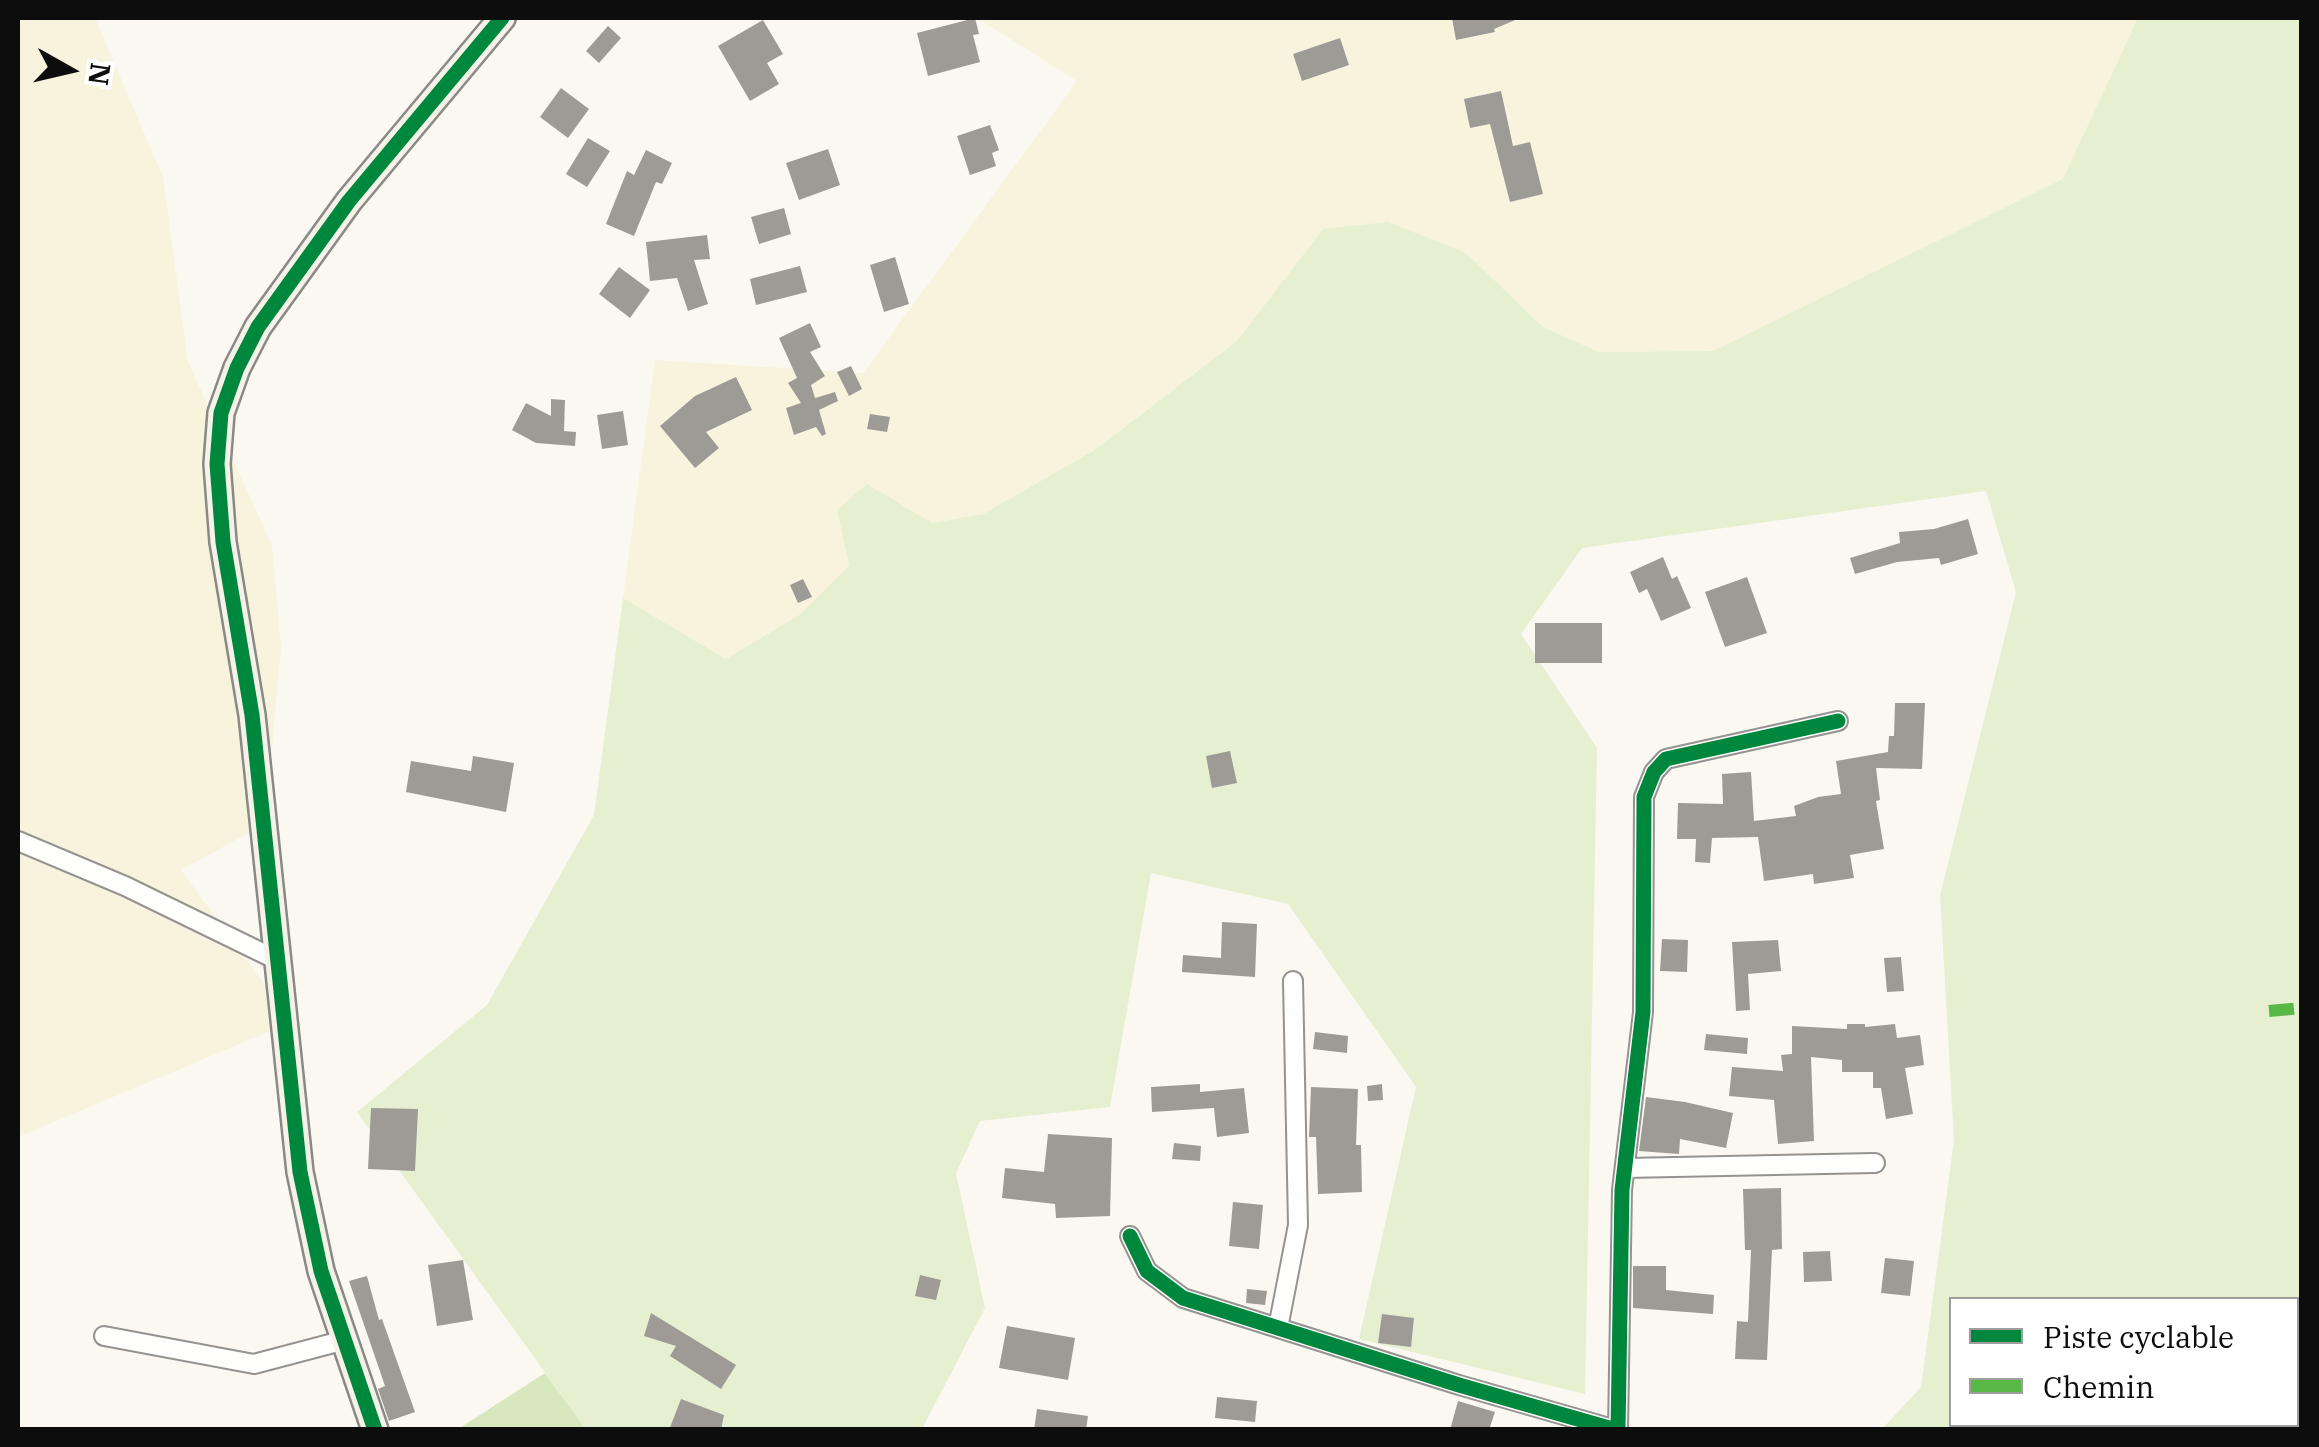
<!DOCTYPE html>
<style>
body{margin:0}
#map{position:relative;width:2319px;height:1447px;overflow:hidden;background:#fbf8f1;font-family:"IBM Plex Serif",serif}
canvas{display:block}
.frame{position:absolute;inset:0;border:20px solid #0d0d0d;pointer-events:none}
.legend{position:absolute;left:1949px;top:1297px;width:350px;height:130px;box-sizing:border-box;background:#fff;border:2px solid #9e9e9e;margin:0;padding:12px 18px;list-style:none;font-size:30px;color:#0d0d0d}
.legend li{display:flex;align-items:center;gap:20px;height:50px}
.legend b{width:50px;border:2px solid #9e9e9e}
.north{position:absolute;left:20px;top:20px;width:100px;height:100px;-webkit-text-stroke:8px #fff;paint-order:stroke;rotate:98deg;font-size:28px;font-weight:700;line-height:40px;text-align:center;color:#0d0d0d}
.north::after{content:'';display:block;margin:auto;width:35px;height:45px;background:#0d0d0d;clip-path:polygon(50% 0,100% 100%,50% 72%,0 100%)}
</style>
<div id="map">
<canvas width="2319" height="1447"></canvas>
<div class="frame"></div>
<ul class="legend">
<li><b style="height:12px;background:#00873e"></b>Piste cyclable</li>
<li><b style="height:12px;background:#58b947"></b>Chemin</li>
</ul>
<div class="north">N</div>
</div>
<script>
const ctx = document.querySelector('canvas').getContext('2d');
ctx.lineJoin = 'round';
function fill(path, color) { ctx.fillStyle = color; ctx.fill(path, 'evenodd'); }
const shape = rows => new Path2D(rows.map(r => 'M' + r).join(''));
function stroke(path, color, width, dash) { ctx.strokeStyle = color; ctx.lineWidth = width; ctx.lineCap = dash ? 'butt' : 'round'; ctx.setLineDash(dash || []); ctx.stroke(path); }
fill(shape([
 [18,18,98,18,96,20,163,177,188,362,272,545,281,647,265,824,181,870,292,1022,18,1137],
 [977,18,2138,18,2064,179,1713,351,1599,352,1543,327,1466,253,1323,229,1237,341,1096,449,983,514,932,523,837,510,849,566,799,615,726,659,623,598,655,360,863,373,1077,81]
]), '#f8f3dd');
fill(shape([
 [2138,18,2301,18,2301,1429,1882,1429,1921,1387,1954,1140,1940,895,2016,592,1986,491,1582,548,1521,634,1597,748,1585,1394,1359,1339,1416,1087,1288,904,1151,873,1110,1107,980,1121,956,1173,985,1308,922,1429,586,1429,357,1112,487,1005,594,815,623,598,726,659,799,615,849,566,837,510,867,484,932,523,983,514,1096,449,1237,341,1323,229,1388,222,1466,253,1543,327,1599,352,1713,351,2063,179],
 [1952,1300,2296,1300,2296,1424,1952,1424]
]), '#e6f0d1');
fill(shape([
 [545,1373,586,1429,458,1429]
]), '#d7e8be');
fill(shape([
 [975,18,979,34,973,35,980,62,928,76,917,33],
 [1452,18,1520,18,1494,29,1495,32,1456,40],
 [763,20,783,54,767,63,779,84,750,101,718,46],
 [608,26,621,38,599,63,586,51],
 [1340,38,1349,65,1302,81,1293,54],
 [561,88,589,109,568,138,540,117],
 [1501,91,1513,146,1530,142,1543,194,1510,202,1490,124,1470,128,1464,99],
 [990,125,999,150,992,153,996,166,970,175,957,136],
 [588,138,610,151,587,187,566,174],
 [828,149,840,185,799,200,786,163],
 [646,150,672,163,662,184,656,182,634,236,606,224,627,171,634,175],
 [784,208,791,234,759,244,751,217],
 [707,235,710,259,694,260,708,304,688,311,677,278,650,281,646,242],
 [895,257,909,304,884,312,870,265],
 [800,266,807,292,756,305,750,279],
 [619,267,650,290,630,318,599,294],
 [810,323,821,347,810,352,825,376,811,385,815,398,835,392,838,401,819,410,826,434,822,436,816,427,794,435,786,408,801,403,788,383,797,378,779,338],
 [851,366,862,389,849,396,837,372],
 [736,377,752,410,706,432,719,448,695,468,660,426,695,396],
 [551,399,565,400,564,431,576,432,575,446,536,443,512,430,526,403,551,416],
 [623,411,628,445,602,449,597,415],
 [870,414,890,417,887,432,867,429],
 [1968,519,1978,554,1941,565,1939,558,1897,562,1855,574,1850,558,1900,543,1899,532,1934,529],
 [1663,557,1672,579,1677,576,1691,608,1661,621,1647,589,1639,593,1630,572],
 [1747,577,1767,633,1725,647,1705,592],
 [803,579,812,597,798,603,790,585],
 [1535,623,1602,623,1602,663,1535,663],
 [1895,703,1925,703,1922,769,1876,768,1880,800,1876,801,1884,849,1850,855,1854,878,1814,884,1813,874,1764,881,1758,837,1712,838,1710,863,1695,862,1696,839,1677,839,1678,803,1723,804,1722,774,1751,772,1754,821,1796,816,1794,806,1818,797,1841,794,1836,761,1888,752,1889,736,1894,736],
 [1230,751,1237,783,1212,788,1206,756],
 [473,756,514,763,506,812,406,792,411,761,471,771],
 [1222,922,1257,924,1255,977,1182,972,1183,955,1221,958],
 [1662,939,1688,940,1687,972,1660,971],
 [1778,940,1781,971,1748,974,1750,1010,1736,1011,1732,942],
 [1901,957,1904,991,1887,992,1884,958],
 [1847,1024,1865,1024,1865,1027,1895,1024,1897,1038,1920,1035,1924,1065,1905,1068,1913,1114,1886,1119,1881,1088,1873,1088,1873,1072,1842,1072,1842,1060,1811,1057,1814,1141,1778,1144,1774,1100,1729,1096,1732,1067,1783,1071,1781,1055,1792,1054,1792,1026,1847,1029],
 [1315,1032,1348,1036,1347,1053,1313,1049],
 [1706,1034,1748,1038,1747,1054,1704,1050],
 [1200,1084,1200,1092,1244,1088,1249,1133,1217,1137,1214,1108,1152,1112,1151,1087],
 [1382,1084,1383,1100,1368,1101,1367,1086],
 [1311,1087,1358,1089,1356,1145,1361,1145,1362,1192,1318,1194,1316,1137,1309,1137],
 [1646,1097,1685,1102,1733,1113,1726,1148,1680,1139,1679,1154,1639,1151],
 [371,1108,418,1109,415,1171,368,1169],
 [1048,1134,1112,1138,1110,1216,1056,1218,1055,1204,1002,1198,1005,1168,1044,1172],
 [1174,1143,1201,1146,1200,1161,1172,1159],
 [1781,1188,1782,1249,1772,1250,1767,1360,1735,1359,1737,1321,1748,1322,1751,1250,1745,1250,1743,1189],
 [1233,1202,1263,1205,1259,1249,1229,1246],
 [1830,1251,1832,1281,1804,1282,1803,1252],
 [1885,1258,1914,1261,1910,1296,1881,1293],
 [463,1260,473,1320,437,1326,428,1265],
 [1633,1266,1666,1266,1666,1290,1714,1295,1713,1314,1633,1308],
 [920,1275,941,1280,936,1300,915,1296],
 [367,1276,379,1320,382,1319,415,1412,389,1421,378,1389,385,1386,349,1281],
 [1247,1289,1267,1291,1265,1305,1246,1303],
 [651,1313,736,1365,721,1389,670,1356,676,1346,644,1336],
 [1382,1314,1414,1318,1411,1347,1378,1343],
 [1007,1326,1075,1338,1068,1380,999,1368],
 [1217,1397,1257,1401,1255,1422,1215,1418],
 [681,1399,724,1415,721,1430,669,1430],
 [1458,1401,1495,1412,1489,1430,1450,1430],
 [1037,1409,1088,1416,1086,1430,1034,1430]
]), '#9e9b97');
const street = shape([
 [18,841,125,886,279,961],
 [1625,1168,1875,1163],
 [1130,1236,1147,1271,1183,1298,1459,1385,1616,1430],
 [1278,1328,1298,1225,1293,981],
 [104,1336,254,1364,345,1340],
 [1618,1430,1622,1190,1643,1012,1644,797,1654,772,1666,759,1838,721]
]);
const secondary = shape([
 [375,1430,321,1271,300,1172,252,715,223,542,217,464,221,413,237,368,258,327,349,201,502,18]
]);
stroke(street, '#949390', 22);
stroke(secondary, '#8b8986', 30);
stroke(street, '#fefefd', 18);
stroke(secondary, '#f5f3e8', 25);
stroke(shape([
 [2269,1011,2302,1008],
 [2296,1361,2302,1360]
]), '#58b947', 12, [25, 12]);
stroke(shape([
 [1130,1236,1147,1271,1183,1298,1459,1385,1616,1430],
 [375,1430,321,1271,300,1172,252,715,223,542,217,464,221,413,237,368,258,327,349,201,502,18],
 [1618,1430,1622,1190,1643,1012,1644,797,1654,772,1666,759,1838,721]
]), '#00873e', 15);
</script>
